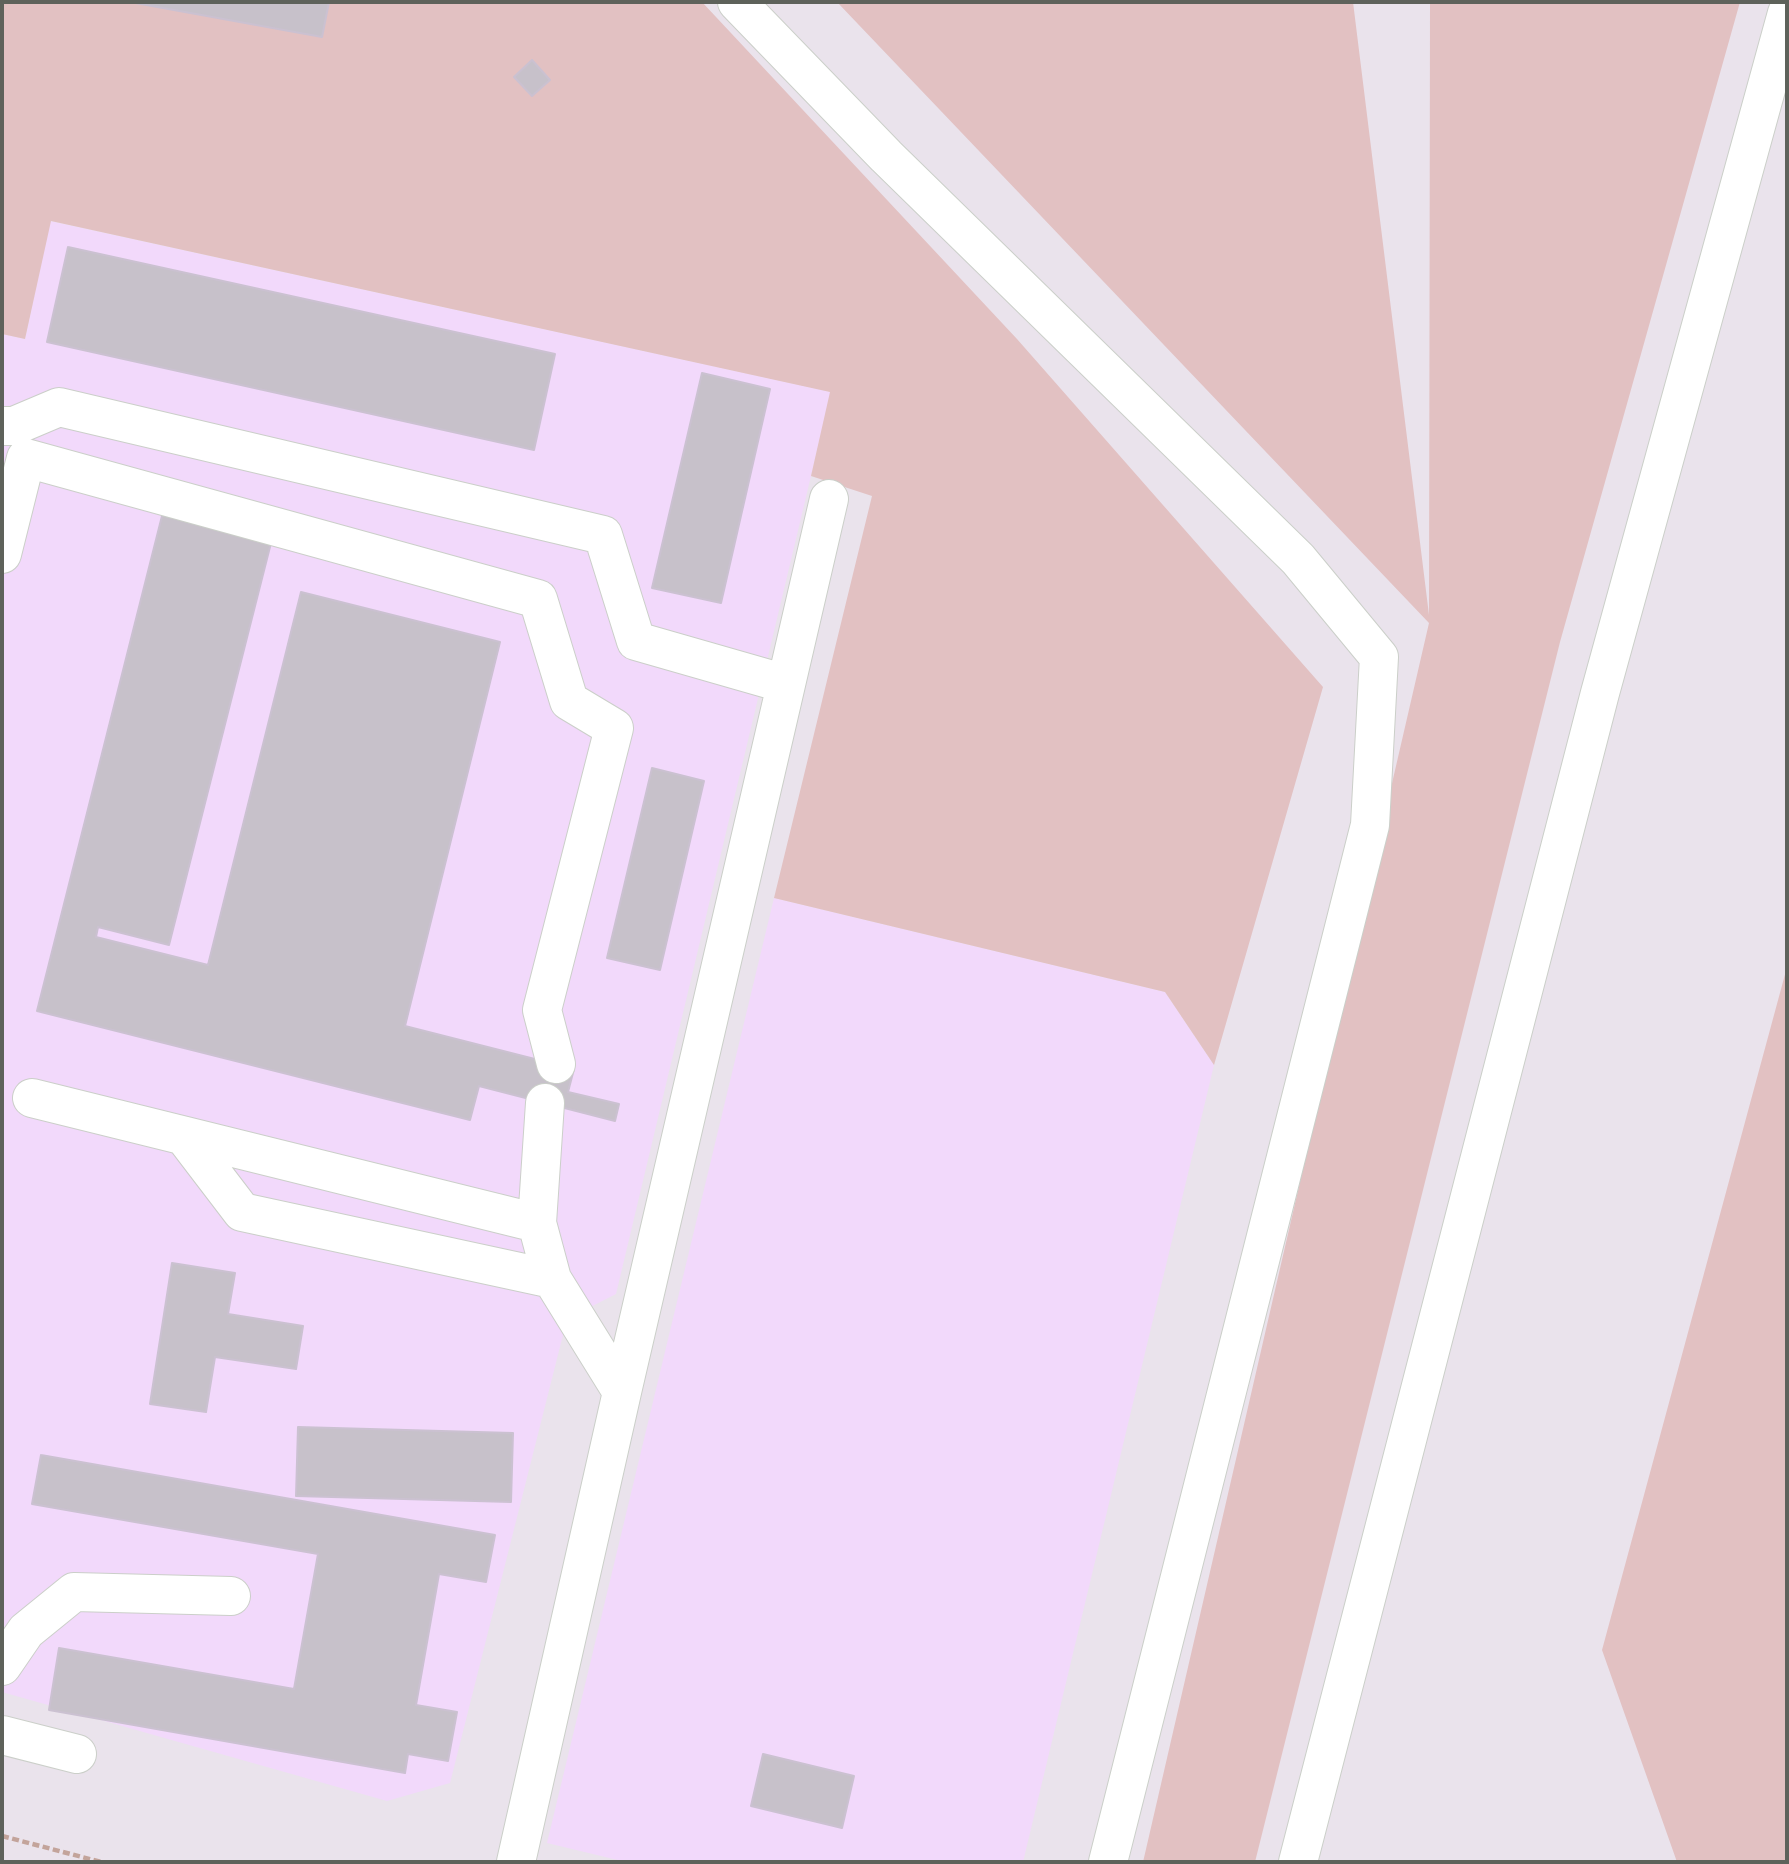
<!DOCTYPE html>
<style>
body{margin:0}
#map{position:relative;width:1789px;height:1864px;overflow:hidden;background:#eae3ec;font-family:Arial,sans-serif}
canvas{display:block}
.frame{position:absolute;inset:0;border:4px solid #5e625b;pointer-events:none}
</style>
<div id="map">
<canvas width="1789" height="1864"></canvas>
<div class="frame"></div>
</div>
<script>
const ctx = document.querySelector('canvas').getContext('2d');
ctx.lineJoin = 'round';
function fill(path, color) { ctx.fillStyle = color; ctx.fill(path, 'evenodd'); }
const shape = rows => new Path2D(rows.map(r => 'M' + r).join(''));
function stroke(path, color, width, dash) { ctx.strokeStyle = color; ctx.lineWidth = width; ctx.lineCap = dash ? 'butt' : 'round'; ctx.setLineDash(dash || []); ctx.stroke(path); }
fill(shape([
 [50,221,831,392,616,1294,567,1319,450,1783,387,1801,2,1692,2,334,25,339],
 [774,898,1165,992,1214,1065,1023,1862,626,1862,547,1843]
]), '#f2d9fb');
fill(shape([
 [2,2,702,2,1017,339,1323,687,1214,1065,1165,992,774,898,872,496,811,476,830,392,51,221,25,339,2,334],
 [837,2,1353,2,1429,615,1430,2,1740,2,1560,642,1255,1862,1143,1862,1429,623],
 [1787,967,1787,1862,1677,1862,1602,1650]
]), '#e2c1c2');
const building = shape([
 [130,2,329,2,322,37,130,2],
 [532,60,550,80,532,96,514,77,532,60],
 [68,247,555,354,534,450,47,342,68,247],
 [702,373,770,389,721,603,652,588,702,373],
 [163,512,272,539,169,945,98,927,96,937,208,965,301,592,500,642,405,1026,574,1069,568,1092,619,1104,615,1121,479,1086,470,1120,37,1011,163,512],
 [652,768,704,781,660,970,607,958,652,768],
 [172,1263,235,1273,228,1314,303,1326,296,1369,215,1357,206,1412,150,1404,172,1263],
 [298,1427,513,1433,511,1502,296,1496,298,1427],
 [41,1455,495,1535,486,1582,439,1574,416,1705,457,1712,448,1761,408,1754,405,1773,49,1710,59,1648,294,1689,318,1554,32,1504,41,1455],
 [763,1754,854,1776,842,1828,751,1806,763,1754]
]);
fill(building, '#c7c1ca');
stroke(building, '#cbc1d1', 2);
const minor = shape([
 [737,2,886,156,1298,559,1379,657,1370,825,1108,1862],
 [2,426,14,426,59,407,603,535,636,641,786,684],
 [2,554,26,458,538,599,569,701,614,728,542,1010,556,1064],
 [32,1098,537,1223],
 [184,1136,242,1212,552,1279],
 [622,1392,829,499],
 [2,1666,26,1631,74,1592,231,1596],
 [2,1735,77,1754],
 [516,1862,622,1392,552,1279,537,1223,545,1103],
 [1298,1862,1600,693,1787,13]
]);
stroke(minor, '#cbcfc9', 40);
stroke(shape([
 [2,1836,101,1862]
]), '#c3a49b', 4.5, [7, 3.5]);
stroke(minor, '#fff', 38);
</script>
